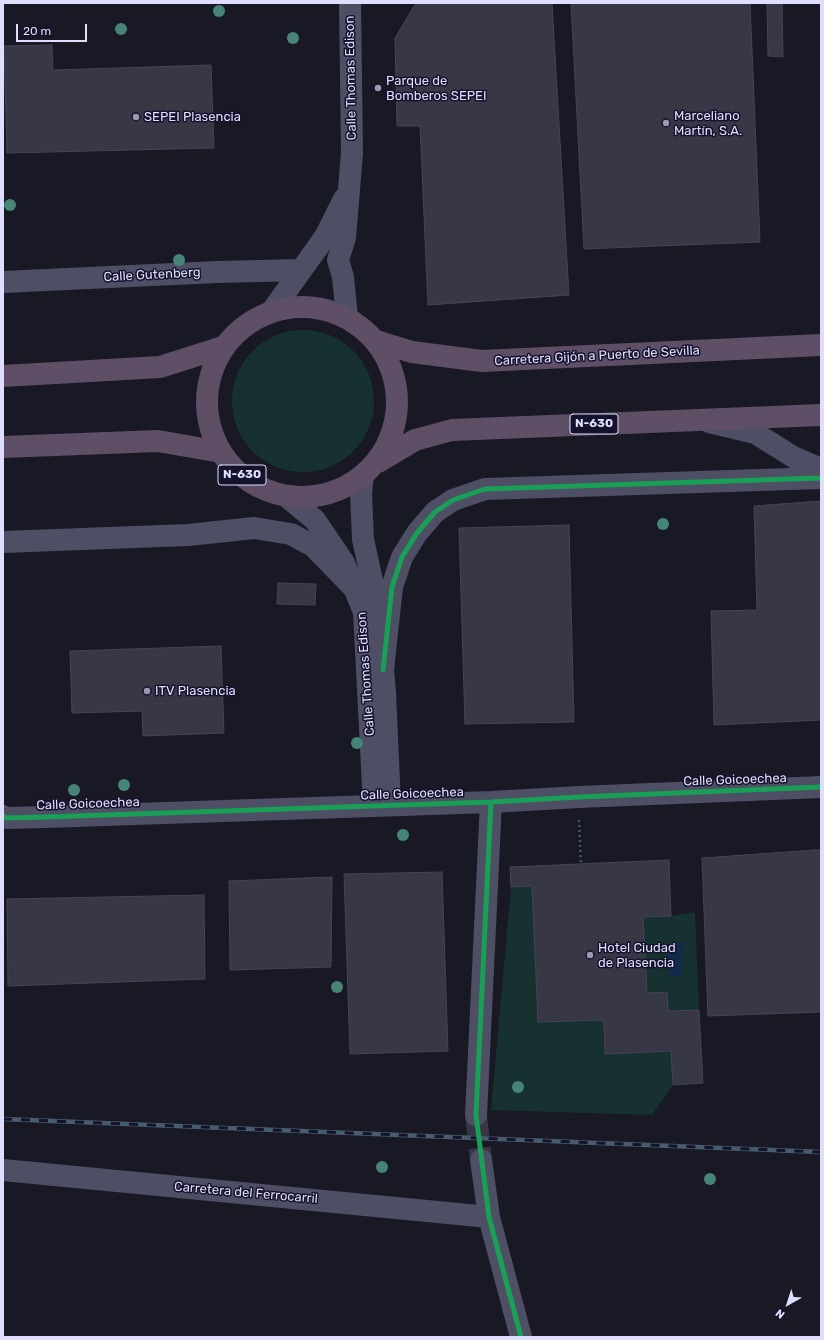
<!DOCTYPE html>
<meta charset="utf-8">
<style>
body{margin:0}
#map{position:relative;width:824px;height:1340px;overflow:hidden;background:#191825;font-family:Rubik,sans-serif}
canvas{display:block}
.frame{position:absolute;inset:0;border:4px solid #dfdefe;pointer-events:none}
.north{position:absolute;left:768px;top:1284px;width:40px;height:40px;-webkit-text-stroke:3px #15122b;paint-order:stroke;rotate:219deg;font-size:11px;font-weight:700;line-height:16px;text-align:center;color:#dfdefe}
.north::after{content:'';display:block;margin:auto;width:14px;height:18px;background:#dfdefe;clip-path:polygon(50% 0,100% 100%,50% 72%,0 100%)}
.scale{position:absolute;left:16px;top:24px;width:71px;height:18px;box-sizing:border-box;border:2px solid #dfdefe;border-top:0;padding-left:5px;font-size:12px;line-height:14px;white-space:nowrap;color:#dfdefe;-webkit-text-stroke:3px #15122b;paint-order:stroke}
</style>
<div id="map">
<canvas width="824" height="1340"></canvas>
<div class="frame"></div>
<div class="north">N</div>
<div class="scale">20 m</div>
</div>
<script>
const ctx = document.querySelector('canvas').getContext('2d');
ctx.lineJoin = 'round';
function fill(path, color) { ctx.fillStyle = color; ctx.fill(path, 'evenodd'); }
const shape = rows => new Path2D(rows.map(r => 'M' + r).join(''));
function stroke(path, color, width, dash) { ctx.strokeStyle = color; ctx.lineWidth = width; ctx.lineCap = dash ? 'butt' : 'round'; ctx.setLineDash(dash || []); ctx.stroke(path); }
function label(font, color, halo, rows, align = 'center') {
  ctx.font = font + ' Rubik,sans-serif'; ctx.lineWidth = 3; ctx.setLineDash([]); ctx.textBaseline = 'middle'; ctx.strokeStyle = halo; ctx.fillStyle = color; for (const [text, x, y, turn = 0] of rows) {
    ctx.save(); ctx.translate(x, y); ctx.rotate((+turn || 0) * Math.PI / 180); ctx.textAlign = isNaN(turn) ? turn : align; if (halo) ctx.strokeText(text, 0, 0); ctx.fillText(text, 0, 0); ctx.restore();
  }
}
fill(shape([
 '232 401a71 71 0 1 1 142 0a71 71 0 1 1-142 0Z',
 [532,886,538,1022,604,1020,605,1054,671,1051,673,1085,652,1115,491,1110,511,887],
 [695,912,699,1010,668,1011,647,993,643,917,671,916]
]), '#163130');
fill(shape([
 [681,941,684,943,684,951,681,955,682,976,669,977,667,947]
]), '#122a4c');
const building = shape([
 [416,3,552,3,569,295,428,305,420,126,397,126,395,38,416,3],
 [571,3,750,3,760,242,584,249,571,3],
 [767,3,782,3,783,57,768,56,767,3],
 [52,45,53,70,211,65,214,148,7,153,4,46,52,45],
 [821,501,821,720,714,725,711,611,757,610,754,506,821,501],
 [569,525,574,722,465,724,459,528,569,525],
 [278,583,316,584,315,605,277,604,278,583],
 [221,646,224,733,143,736,142,711,72,713,70,651,221,646],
 [815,850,821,850,821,1012,708,1016,702,858,815,850],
 [669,860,671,916,643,917,647,993,667,992,668,1011,699,1010,703,1083,673,1085,671,1051,605,1054,604,1020,538,1022,532,886,511,887,510,867,669,860],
 [442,872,448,1051,350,1054,344,874,442,872],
 [332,877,331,967,230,970,229,881,332,877],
 [204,895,205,979,8,986,7,899,204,895]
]);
fill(building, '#383746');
stroke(building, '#464358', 1);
stroke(shape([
 [476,1115,481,1160]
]), '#373646', 22, [22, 11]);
stroke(shape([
 [579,820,581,864]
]), '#475461', 2.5, [2, 3]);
stroke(shape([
 [3,282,217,272,301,270],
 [272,311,325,237,344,199],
 [347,317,343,277,338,260,345,238,352,153,350,3],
 [709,422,755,433,795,458,821,469],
 [363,475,361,494,363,539,377,604,385,692,390,805],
 [286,496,315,520,344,563,364,612,374,806],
 [3,542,188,535,254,528,291,534,313,546,354,588],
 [383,670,392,587,402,557,417,533,435,512,453,500,485,489,821,478],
 [3,816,7,818,46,817,491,802,579,797,821,787],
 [476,1115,491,802],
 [481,1160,489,1217,521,1337],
 [3,1170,489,1217]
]), '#4e4e65', 22);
stroke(shape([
 '207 402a95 95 0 1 1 190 0a95 95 0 1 1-190 0Z',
 [376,341,412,352,482,361,821,345],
 [3,376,160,367,223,347],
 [3,447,158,441,221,452],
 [378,462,415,440,452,430,821,415]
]), '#5f4f66', 22);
const rail = shape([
 [3,1119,821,1152]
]);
stroke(rail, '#475d6c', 4.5);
stroke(rail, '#15122b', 3, [9]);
stroke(shape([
 [383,670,392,587,402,557,417,533,435,512,453,500,485,489,821,478],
 [491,802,476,1115,489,1217,521,1337],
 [3,816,7,818,46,817,491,802,579,797,821,787]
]), '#1a9f57', 5);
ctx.fillStyle = '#468477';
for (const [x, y] of [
 [219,11],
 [121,29],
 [293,38],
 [10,205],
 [179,260],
 [663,524],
 [357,743],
 [124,785],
 [74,790],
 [403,835],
 [337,987],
 [518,1087],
 [382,1167],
 [710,1179]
]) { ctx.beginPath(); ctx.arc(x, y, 6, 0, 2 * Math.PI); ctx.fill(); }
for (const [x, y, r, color] of [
 [378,88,4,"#9a99b2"],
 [136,117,4,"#9a99b2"],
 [666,123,4,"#9a99b2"],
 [147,691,4,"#9a99b2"],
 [590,955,4,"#9a99b2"]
]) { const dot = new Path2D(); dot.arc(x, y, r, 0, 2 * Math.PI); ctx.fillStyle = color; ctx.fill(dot); stroke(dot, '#15122b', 1.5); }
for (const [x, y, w] of [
 [594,424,48],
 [242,475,48]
]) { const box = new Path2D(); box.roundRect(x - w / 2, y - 10, w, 20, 3); ctx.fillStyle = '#15122b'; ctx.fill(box); stroke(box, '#dfdefe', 1); }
label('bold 12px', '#dfdefe', null, [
 ["N-630",594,424],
 ["N-630",242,475]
]);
label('13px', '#dfdefe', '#15122b', [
 ["Calle Thomas Edison",351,78,-91],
 ["Calle Gutenberg",152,275,-3],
 ["Carretera Gijón a Puerto de Sevilla",597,356,-3],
 ["Calle Thomas Edison",366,674,-94],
 ["Calle Goicoechea",735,780,-2],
 ["Calle Goicoechea",412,794,-2],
 ["Calle Goicoechea",88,804,-2],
 ["Carretera del Ferrocarril",246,1193,5]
]);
label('13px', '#dfdefe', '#15122b', [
 ["Parque de",386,81],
 ["Bomberos SEPEI",386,96],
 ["Marceliano",674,116],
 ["Martín, S.A.",674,131],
 ["SEPEI Plasencia",144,117],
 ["ITV Plasencia",155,691],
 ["Hotel Ciudad",598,948],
 ["de Plasencia",598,963]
], 'left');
</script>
